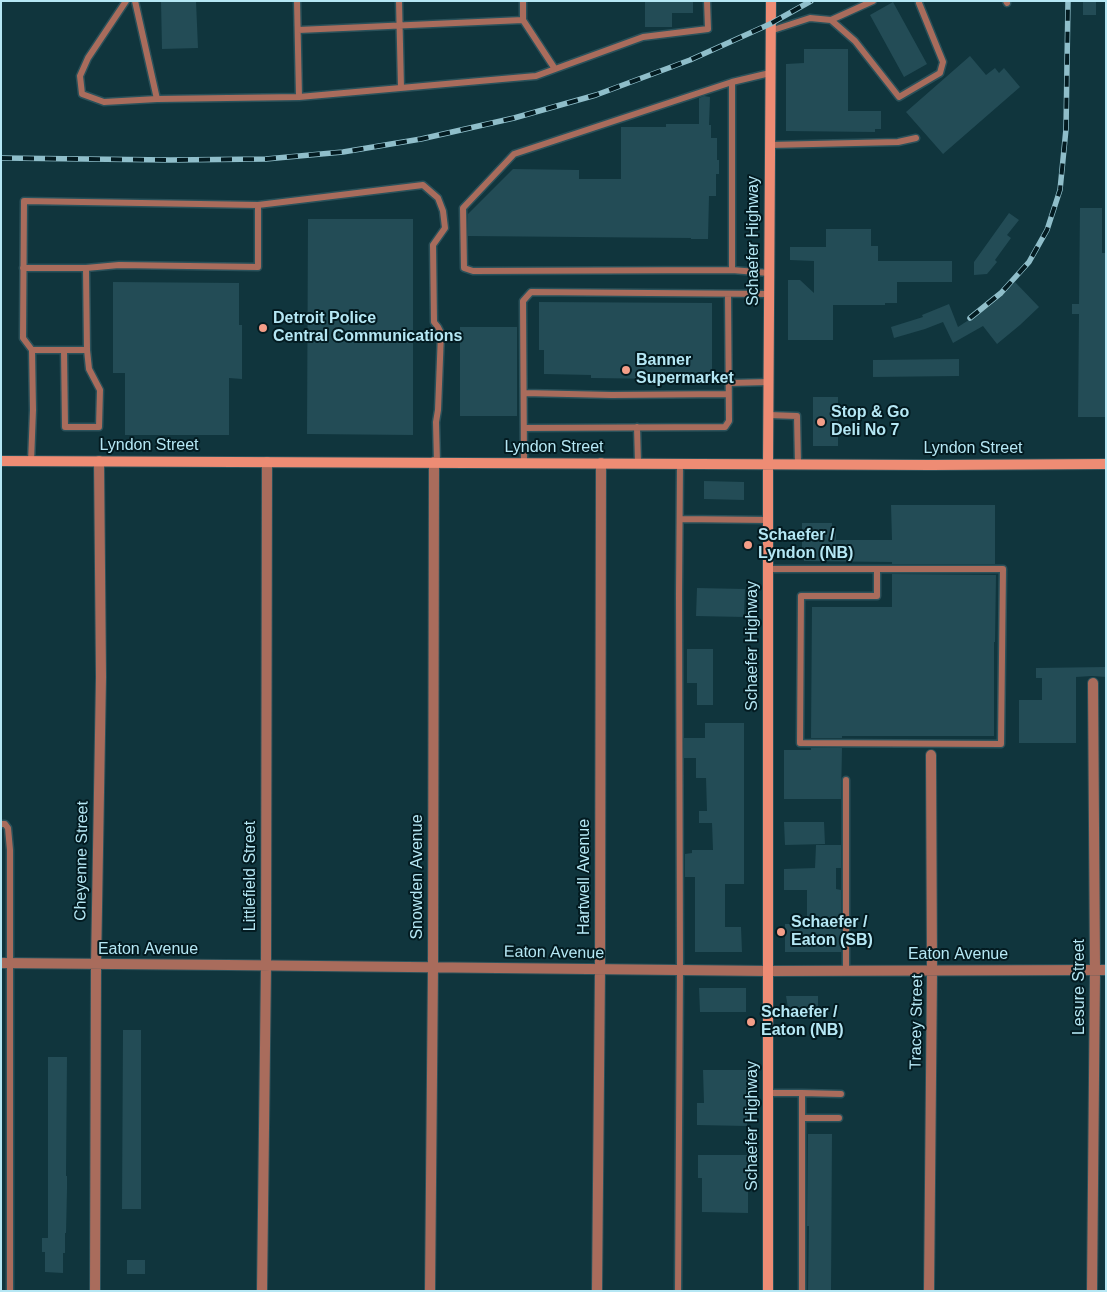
<!DOCTYPE html>
<style>
body{margin:0}
#map{position:relative;width:1107px;height:1292px;overflow:hidden;background:#10353d;font-family:Arial,sans-serif}
canvas{display:block}
.frame{position:absolute;inset:0;border:2px solid #b5e7f4;pointer-events:none}
</style>
<div id="map">
<canvas width="1107" height="1292"></canvas>
<div class="frame"></div>
</div>
<script>
const ctx = document.querySelector('canvas').getContext('2d');
ctx.lineJoin = 'round';
function fill(path, color) { ctx.fillStyle = color; ctx.fill(path, 'evenodd'); }
const shape = rows => new Path2D(rows.map(r => 'M' + r).join(''));
function stroke(path, color, width, dash) { ctx.strokeStyle = color; ctx.lineWidth = width; ctx.lineCap = dash ? 'butt' : 'round'; ctx.setLineDash(dash || []); ctx.stroke(path); }
function label(font, color, halo, rows, align = 'center') {
  ctx.font = font + ' Arial,sans-serif'; ctx.lineWidth = 4; ctx.setLineDash([]); ctx.textBaseline = 'middle'; ctx.strokeStyle = halo; ctx.fillStyle = color; for (const [text, x, y, turn = 0] of rows) {
    ctx.save(); ctx.translate(x, y); ctx.rotate((+turn || 0) * Math.PI / 180); ctx.textAlign = isNaN(turn) ? turn : align; if (halo) ctx.strokeText(text, 0, 0); ctx.fillText(text, 0, 0); ctx.restore();
  }
}
fill(shape([
 [161,1,196,1,198,48,162,49],
 [645,1,693,1,693,13,672,13,672,27,645,27],
 [1083,1,1096,1,1096,15,1083,15],
 [893,2,927,64,904,77,870,15],
 [804,49,848,49,848,111,881,111,881,129,875,129,875,132,786,131,786,64,804,63],
 [970,56,986,75,995,68,999,73,1004,68,1020,87,943,154,906,112],
 [704,96,710,97,709,125,711,125,711,138,717,138,717,160,719,160,719,174,716,174,716,196,709,196,708,239,691,239,691,238,468,236,468,214,513,169,579,170,579,179,621,179,621,127,666,127,666,124,699,124,699,98],
 [1080,208,1102,208,1102,253,1106,253,1106,417,1078,417,1079,314,1072,314,1072,304,1079,304],
 [1009,213,1019,220,1007,235,1011,238,995,260,997,262,987,274,974,275,974,262],
 [308,219,413,219,413,435,307,434],
 [826,229,871,229,871,246,878,246,878,261,952,261,952,282,897,282,897,303,885,303,885,305,833,305,833,340,788,340,788,280,800,280,814,293,814,261,790,260,790,247,826,247],
 [113,282,239,283,239,325,242,325,242,379,229,378,229,435,125,435,125,373,113,373],
 [1015,282,1039,307,1020,325,997,344,983,326,953,343,943,322,925,329,894,338,891,327,923,317,922,315,949,304,958,327,987,308,1001,297],
 [539,302,712,303,712,373,666,372,666,379,591,378,591,375,544,374,544,350,539,350],
 [460,327,517,327,517,416,460,416],
 [959,359,959,376,873,377,873,360],
 [813,397,838,397,838,446,813,446],
 [704,481,744,482,744,500,704,499],
 [891,505,995,505,995,564,892,564,892,562,804,561,804,555,802,555,802,523,832,523,832,528,836,528,836,540,892,540],
 [892,574,996,575,995,642,994,642,994,736,842,736,842,738,811,738,812,607,892,607],
 [697,588,745,589,744,617,696,616],
 [687,649,713,649,713,705,697,705,697,683,687,683],
 [1106,667,1106,677,1092,676,1076,677,1076,743,1019,743,1019,700,1042,700,1042,678,1036,678,1036,668],
 [705,723,744,723,744,884,725,884,725,927,741,927,742,952,695,952,695,877,685,877,685,854,692,853,692,850,713,850,712,823,699,823,699,811,707,811,706,778,696,778,696,758,684,758,684,738,705,738],
 [811,748,842,748,841,799,784,799,784,750,811,750],
 [784,822,824,822,825,844,785,845],
 [816,845,841,845,841,868,836,868,836,889,841,890,841,952,785,952,785,924,807,924,807,890,784,890,784,869,815,868],
 [699,988,746,988,746,1012,700,1012],
 [786,996,818,996,818,1014,789,1014],
 [123,1030,141,1030,141,1209,122,1209],
 [48,1057,67,1057,66,1176,67,1176,67,1189,66,1233,65,1233,65,1253,63,1253,63,1273,45,1272,45,1252,42,1252,42,1238,48,1238],
 [703,1070,747,1070,747,1126,697,1125,697,1103,704,1103],
 [808,1134,832,1134,831,1291,808,1291,809,1226,807,1226],
 [698,1155,750,1155,749,1172,748,1172,748,1213,702,1212,702,1178,698,1178],
 [127,1260,145,1260,145,1274,127,1274]
]), '#234c56');
const lane = shape([
 [126,1,88,58,80,76,82,94,104,102,157,99,299,97],
 [135,1,157,99],
 [297,1,299,97,536,76,643,37,708,29,707,1],
 [399,1,401,88],
 [523,1,523,20],
 [1006,1,1007,3],
 [831,20,873,1],
 [298,30,523,20,555,69],
 [770,31,810,18,831,20,855,41,899,97,940,73,943,62,919,3],
 [732,82,732,270],
 [770,145,898,142,916,138],
 [23,268,86,268,119,265,258,267,258,205],
 [769,273,732,270,473,271,464,268,463,208,514,154,732,82,770,73],
 [32,350,87,350,86,268],
 [64,350,65,427,99,427,100,390,89,369,87,350],
 [729,383,769,382],
 [524,393,612,395,728,394],
 [769,415,797,416,798,464],
 [637,427,638,463],
 [524,428,725,427,729,421,728,294],
 [31,462,33,410,32,350,23,338,24,201,258,205,423,185,438,198,443,211,445,228,433,245,434,322,438,327,441,333,438,410,436,422,437,463],
 [524,463,523,301,531,292,769,294],
 [680,519,768,520],
 [768,569,1003,569,1001,744,800,743,801,596,877,596,877,569],
 [846,780,846,971],
 [1,824,5,824,8,828,10,850,10,1291],
 [768,1093,802,1093,802,1291],
 [802,1093,841,1094],
 [802,1118,839,1118],
 [678,1291,680,970,679,594,680,464]
]);
const street = shape([
 [1,963,227,965,768,971,1106,970],
 [95,1291,96,965,101,677,99,461],
 [262,1291,266,966,267,462],
 [430,1291,433,967,434,462],
 [597,1291,600,969,601,463],
 [929,1291,932,970,931,755],
 [1092,1291,1095,970,1093,683]
]);
const secondary = shape([
 [1,461,931,465,1106,464],
 [768,1291,768,464,771,1]
]);
stroke(lane, '#2a515a', 9);
stroke(street, '#2a515a', 12);
stroke(secondary, '#2a515a', 12);
stroke(lane, '#a96c5c', 6);
stroke(street, '#a96c5c', 10);
stroke(secondary, '#ee8c74', 10);
const rail = shape([
 [1,158,170,160,266,159,343,152,421,139,514,118,596,95,690,60,770,24,811,1],
 [970,318,1001,293,1029,262,1047,230,1060,190,1066,129,1068,1]
]);
stroke(rail, '#8fbeca', 5.5);
stroke(rail, '#031b21', 4, [11]);
for (const [x, y, r, color] of [
 [263,328,5,"#f49e88"],
 [626,370,5,"#f49e88"],
 [821,422,5,"#f49e88"],
 [748,545,5,"#f49e88"],
 [781,932,5,"#f49e88"],
 [751,1022,5,"#f49e88"]
]) { const dot = new Path2D(); dot.arc(x, y, r, 0, 2 * Math.PI); ctx.fillStyle = color; ctx.fill(dot); stroke(dot, '#031b21', 2); }
label('16px', '#b5e7f4', '#031b21', [
 ["Schaefer Highway",754,241,-90],
 ["Lyndon Street",149,446],
 ["Lyndon Street",554,448],
 ["Lyndon Street",973,449],
 ["Schaefer Highway",753,646,-90],
 ["Cheyenne Street",82,861,-89],
 ["Littlefield Street",251,876,-90],
 ["Snowden Avenue",418,877,-90],
 ["Hartwell Avenue",585,877,-90],
 ["Eaton Avenue",148,950],
 ["Eaton Avenue",554,953,1],
 ["Eaton Avenue",958,955],
 ["Lesure Street",1080,987,-90],
 ["Tracey Street",917,1022,-89],
 ["Schaefer Highway",753,1126,-90]
]);
label('bold 16px', '#b5e7f4', '#031b21', [
 ["Detroit Police",273,319],
 ["Central Communications",273,337],
 ["Banner",636,361],
 ["Supermarket",636,379],
 ["Stop & Go",831,413],
 ["Deli No 7",831,431],
 ["Schaefer /",758,536],
 ["Lyndon (NB)",758,554],
 ["Schaefer /",791,923],
 ["Eaton (SB)",791,941],
 ["Schaefer /",761,1013],
 ["Eaton (NB)",761,1031]
], 'left');
</script>
